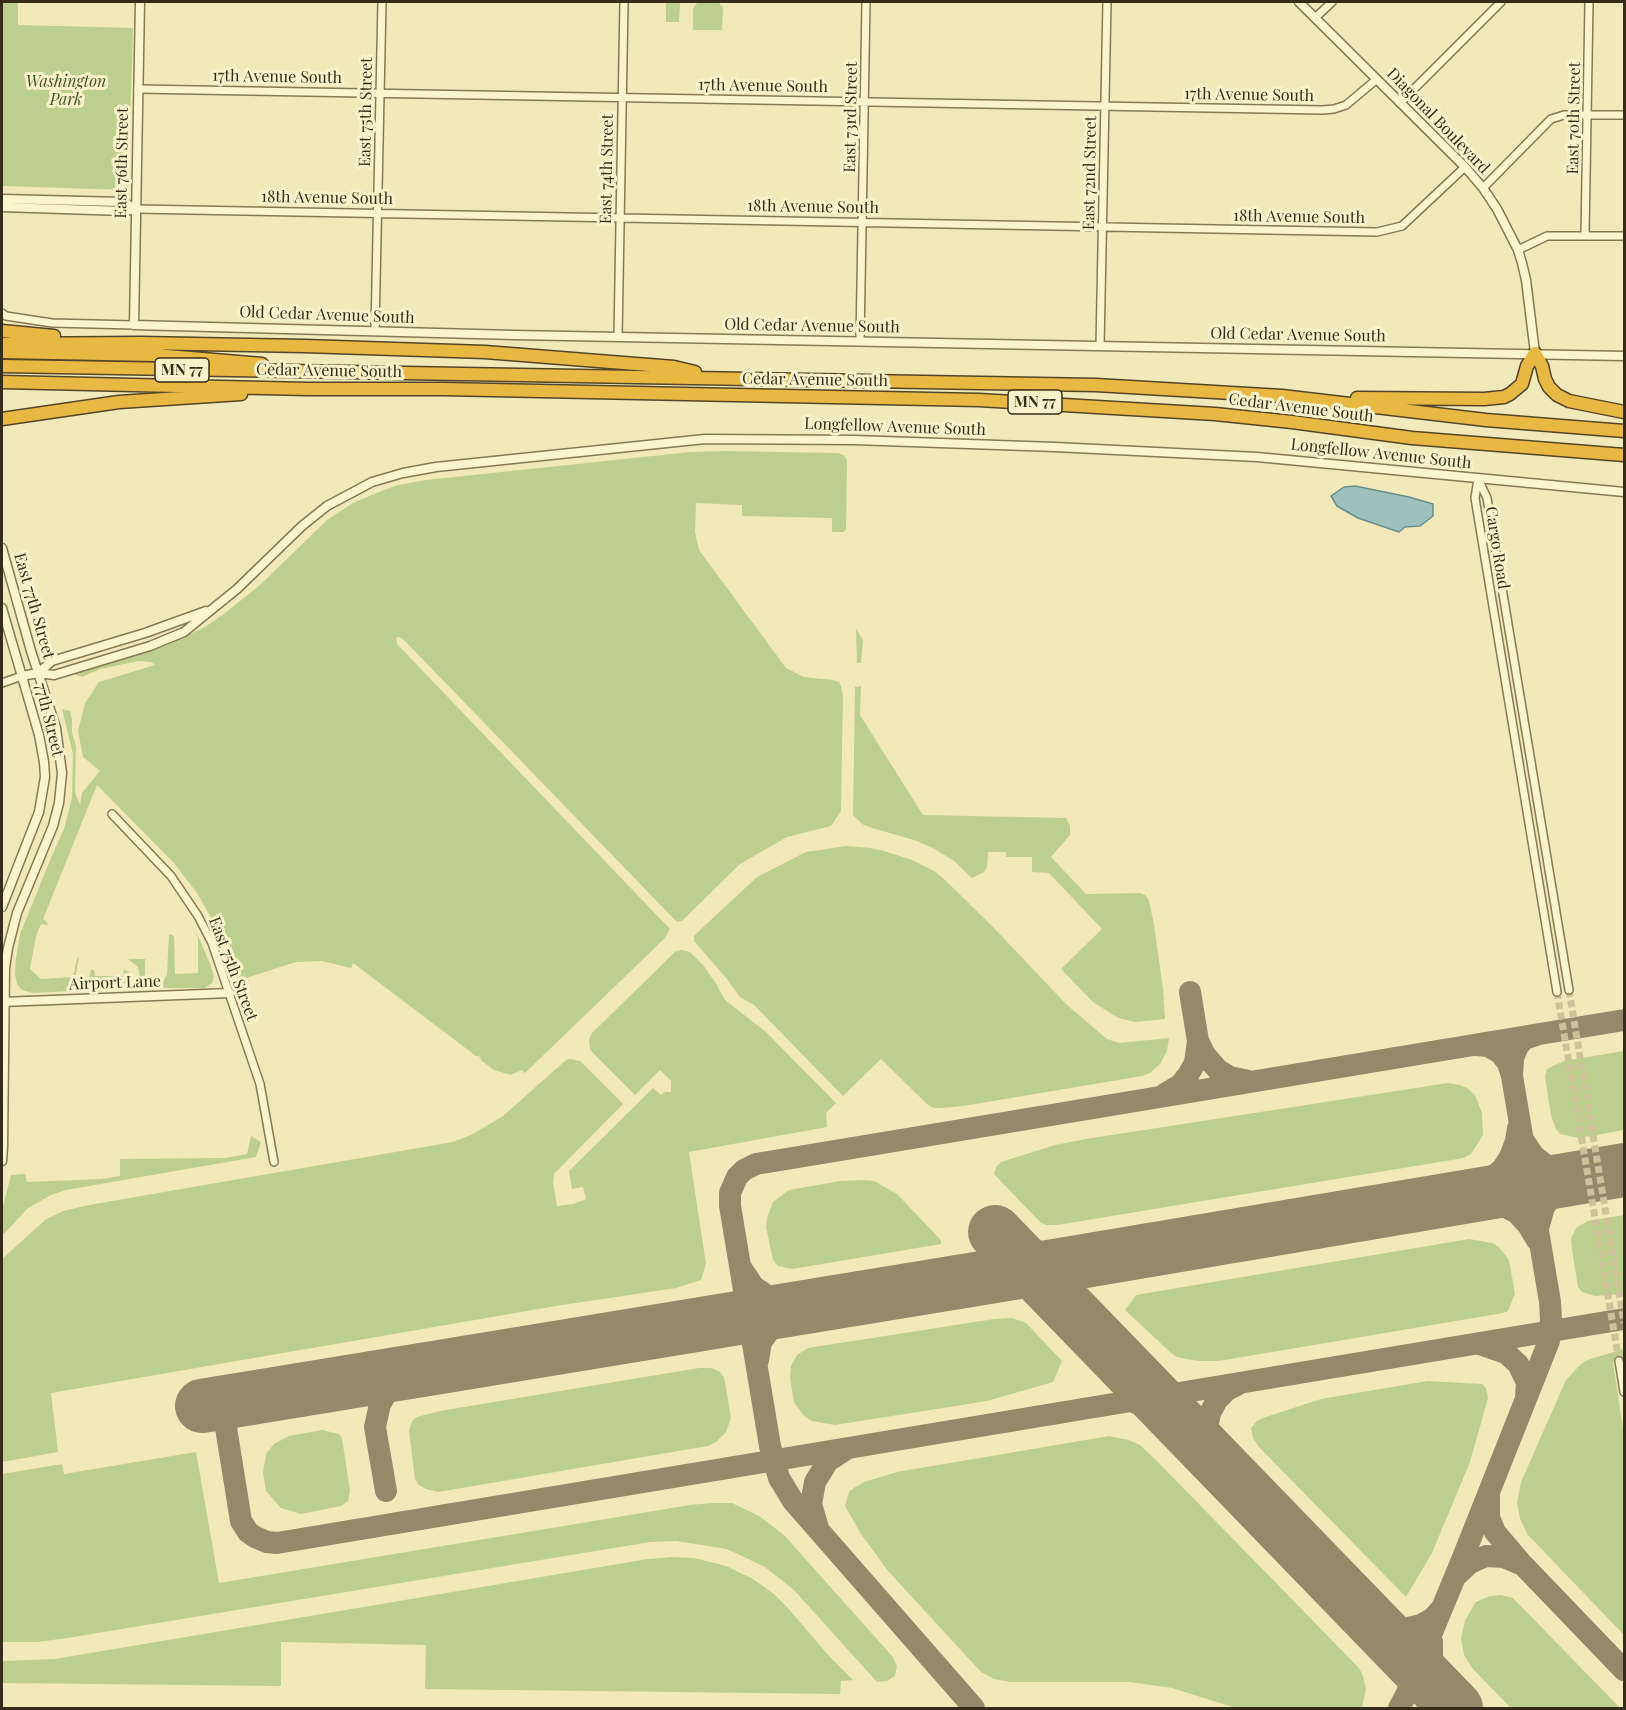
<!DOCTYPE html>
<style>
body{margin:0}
#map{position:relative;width:1626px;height:1710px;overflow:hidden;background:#f1e9ba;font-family:"Playfair Display",serif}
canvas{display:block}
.frame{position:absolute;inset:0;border:3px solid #362c1a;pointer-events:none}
</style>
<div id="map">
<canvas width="1626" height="1710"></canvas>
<div class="frame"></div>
</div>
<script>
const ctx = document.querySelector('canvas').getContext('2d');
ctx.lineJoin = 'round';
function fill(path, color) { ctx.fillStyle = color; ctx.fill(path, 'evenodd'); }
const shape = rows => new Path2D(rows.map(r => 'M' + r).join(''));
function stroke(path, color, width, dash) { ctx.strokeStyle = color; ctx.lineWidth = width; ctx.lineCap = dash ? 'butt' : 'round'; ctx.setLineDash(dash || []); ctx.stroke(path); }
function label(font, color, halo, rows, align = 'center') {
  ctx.font = font + ' "Playfair Display",serif'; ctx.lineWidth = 6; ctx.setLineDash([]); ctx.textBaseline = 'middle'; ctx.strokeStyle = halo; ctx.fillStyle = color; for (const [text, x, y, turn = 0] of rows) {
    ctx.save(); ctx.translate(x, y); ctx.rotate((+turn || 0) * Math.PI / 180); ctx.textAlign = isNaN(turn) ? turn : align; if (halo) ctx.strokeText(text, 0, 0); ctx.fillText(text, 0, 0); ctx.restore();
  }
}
fill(shape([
 [2,2,18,2,18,25,133,28,128,190,2,186],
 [698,2,718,2,723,7,722,30,693,30,693,8],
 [666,3,680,3,679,22,666,22],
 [724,451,838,453,844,455,847,461,846,529,844,532,832,532,832,518,742,516,742,505,696,503,695,532,699,550,786,668,804,677,833,680,839,682,841,686,843,696,841,811,831,826,787,837,740,864,682,921,677,922,674,919,404,640,399,637,396,638,397,644,670,929,664,939,525,1073,522,1070,511,1075,494,1070,482,1061,479,1056,476,1056,353,963,351,968,322,961,296,962,243,979,237,979,221,935,197,893,174,863,97,785,43,919,47,922,48,925,41,924,36,936,30,969,41,979,73,977,77,958,79,957,73,991,33,993,22,990,17,984,15,975,16,958,20,934,53,853,64,829,72,798,73,754,62,709,70,711,72,720,72,733,76,746,75,792,80,805,82,793,100,771,83,757,78,731,85,703,99,682,155,665,151,662,138,661,100,669,82,677,74,674,167,645,205,627,225,613,260,585,327,520,353,503,379,492,398,485,426,480,690,452],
 [856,629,863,640,861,663,857,663],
 [861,686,860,715,923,815,1066,818,1070,826,1070,835,1051,857,1086,894,1140,893,1145,895,1149,900,1154,925,1163,989,1165,1019,1135,1022,1118,1018,1093,1002,1061,969,1102,929,1049,873,1032,872,1032,857,1006,857,1006,852,988,852,987,867,984,872,972,878,954,861,933,848,914,840,872,828,862,824,853,815,855,687],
 [846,846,871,848,884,851,912,860,934,871,943,878,993,927,1067,1005,1107,1039,1119,1043,1169,1038,1167,1051,1160,1064,1150,1073,1142,1076,963,1106,942,1108,934,1108,928,1105,881,1059,843,1096,754,1005,740,997,727,979,694,941,694,936,699,931,757,877,806,852],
 [193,929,200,940,210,964,214,976,212,983,205,988,164,988,162,985,167,974,169,934,174,936,175,974,198,973,198,938],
 [681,950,690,952,703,965,715,982,725,1000,766,1032,836,1103,826,1113,827,1127,689,1152,706,1264,701,1280,676,1288,556,1306,51,1393,58,1452,2,1462,2,1259,45,1220,63,1211,89,1205,453,1142,471,1135,503,1116,566,1060,570,1059,580,1061,623,1104,554,1174,553,1182,557,1206,573,1204,586,1199,583,1187,572,1189,569,1171,653,1088,661,1095,665,1092,671,1092,671,1081,660,1070,635,1095,590,1050,589,1039,592,1033,676,951],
 [128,959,145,959,145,975,151,985,148,990,142,988,138,967],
 [124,969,130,973,131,985,129,989,94,992,88,990,87,985,91,970,94,970,95,976,123,976],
 [1624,1051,1624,1130,1579,1138,1560,1134,1556,1129,1551,1116,1545,1076,1547,1069,1564,1061],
 [1448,1083,1460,1085,1467,1088,1475,1095,1482,1113,1483,1135,1471,1154,1464,1158,1057,1225,1046,1225,1039,1221,994,1174,996,1167,1001,1162,1055,1145,1086,1139],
 [251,1136,261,1142,256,1157,66,1190,51,1195,28,1208,2,1236,2,1210,11,1175,25,1174,27,1182,102,1179,120,1176,120,1159,225,1158,247,1154],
 [863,1180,874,1181,897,1194,938,1237,941,1241,941,1244,792,1269,778,1266,773,1260,766,1227,767,1218,773,1202,789,1190,840,1181],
 [1624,1215,1624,1294,1595,1296,1582,1292,1578,1287,1572,1250,1571,1238,1577,1227,1588,1221],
 [1469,1239,1492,1243,1499,1247,1509,1260,1515,1294,1508,1311,1503,1313,1219,1361,1197,1361,1177,1357,1170,1352,1125,1310,1136,1295],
 [1012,1318,1026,1323,1062,1361,1053,1382,987,1401,835,1425,812,1421,804,1416,794,1402,790,1378,791,1366,797,1355,808,1348,994,1319],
 [1624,1349,1624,1360,1613,1362,1624,1435,1624,1635,1528,1535,1520,1519,1517,1503,1521,1482,1566,1380,1581,1364,1590,1359],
 [699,1368,712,1368,720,1372,724,1377,730,1411,731,1418,726,1432,716,1442,708,1446,438,1492,426,1489,419,1485,415,1479,409,1430,413,1420,417,1417,440,1411],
 [1428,1381,1482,1384,1486,1388,1488,1398,1470,1462,1432,1553,1406,1597,1259,1447,1253,1438,1251,1428,1257,1421,1263,1418,1321,1399],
 [322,1430,339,1434,342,1438,350,1491,348,1501,341,1506,301,1514,281,1508,266,1491,263,1473,266,1454,274,1444,289,1436],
 [1109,1436,1129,1440,1140,1445,1156,1460,1359,1668,1363,1676,1366,1689,1362,1708,1236,1708,1172,1688,1130,1682,1010,1682,994,1679,981,1672,888,1571,861,1534,845,1506,849,1492,854,1488,864,1482,897,1472],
 [196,1452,219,1583,690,1505,711,1503,732,1503,759,1516,784,1535,892,1656,897,1666,895,1676,887,1681,877,1682,794,1590,765,1567,727,1549,676,1541,650,1542,67,1638,38,1642,2,1642,2,1474,62,1464,64,1474],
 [672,1557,694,1558,726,1566,753,1579,774,1594,787,1607,829,1656,853,1680,841,1681,840,1694,425,1689,426,1645,281,1642,281,1686,2,1683,2,1661,55,1659,648,1559],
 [1501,1595,1513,1598,1620,1708,1511,1708,1473,1669,1464,1655,1461,1639,1465,1620,1476,1602,1490,1596]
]), '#bdcf8e');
const water = shape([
 [1355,486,1409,497,1433,504,1433,516,1420,526,1405,527,1399,532,1358,518,1337,506,1331,496,1344,487,1355,486]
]);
fill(water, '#9fc1bc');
stroke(water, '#668e8b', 1.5);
stroke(shape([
 [1190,992,1198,1041],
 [1476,1045,1488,1046,1500,1053,1508,1063,1512,1076,1513,1058,1518,1046,1524,1039,1536,1035],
 [1165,1094,1180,1085,1188,1075,1195,1063,1198,1041,1205,1055,1218,1070,1230,1077,1248,1081],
 [1518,1128,1516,1141,1510,1157,1503,1168,1486,1184,1472,1191,1428,1202,1473,1196,1491,1199,1517,1213,1528,1225,1537,1240],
 [1524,1141,1534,1156,1552,1170,1569,1174,1595,1175,1570,1181,1559,1187,1544,1207,1539,1225],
 [742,1269,754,1287,778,1303,794,1305,825,1303,793,1310,776,1321,761,1342,758,1360],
 [1480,1344,1506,1353,1518,1364,1527,1382,1526,1398],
 [222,1403,241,1521,248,1532,255,1537,267,1542,277,1543,1624,1319],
 [1136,1403,1147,1405,1170,1415,1201,1444],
 [1233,1477,1213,1451,1207,1428,1210,1413,1217,1400,1227,1390,1237,1385],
 [386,1491,375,1427,380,1404,386,1394,403,1378,415,1373,441,1367],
 [818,1528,811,1504,815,1482,828,1461,845,1450],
 [1523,1565,1624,1670],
 [1455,1577,1470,1563,1486,1556,1504,1557,1523,1565,1495,1532,1489,1517,1489,1497],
 [1353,1601,1379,1623,1400,1630,1421,1625,1432,1619,1441,1609],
 [1432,1642,1432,1666,1435,1679,1452,1704],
 [974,1708,793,1501,779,1478,770,1446,730,1206,730,1193,737,1177,744,1170,756,1164,1624,1020],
 [1399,1708,1406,1695,1462,1560,1549,1341,1551,1320,1550,1302,1512,1076]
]), '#948a6a', 22);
stroke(shape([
 [995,1232,1456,1708],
 [202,1406,1031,1270,1624,1170]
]), '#948a6a', 54);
stroke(shape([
 [1569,990,1624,1323],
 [1557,992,1619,1361]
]), '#ccc39a', 7, [7, 3.5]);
const minor = shape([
 [1315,18,1332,2],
 [138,89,1322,110,1334,109,1346,105,1377,79],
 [1400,103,1501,2],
 [1483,188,1551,119,1564,115,1624,115],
 [136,209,1377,232,1402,226,1465,167],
 [1585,235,1589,2],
 [1518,250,1547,236,1624,236],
 [2,313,6,316,52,323,134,325],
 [375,330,382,2],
 [618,337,624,2],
 [860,341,866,2],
 [1100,346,1107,2],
 [1478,479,1475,498,1557,992],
 [1478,479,1487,498,1569,990],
 [2,683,22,676],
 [112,814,171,876,198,916,212,943,260,1084,274,1162],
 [1619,1361,1624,1392]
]);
const tertiary = shape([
 [140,2,134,325,514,335,1624,356],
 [1299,2,1465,167,1483,188,1497,209,1518,250,1522,263,1526,280,1535,353],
 [2,199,123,202,136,209],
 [2,207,124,211,136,209],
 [2,548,31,651,56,728,62,773,59,803,53,826,17,913,8,948,5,968,3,1147,2,1161],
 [2,608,39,735,44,762,45,777,39,812,2,907],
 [38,673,52,661,145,633,206,611],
 [22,676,38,673,54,675,150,646,184,632,237,589,302,526,327,506,372,482,403,473,436,467,705,439,854,440,1055,447,1257,457,1624,492],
 [2,1002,230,993]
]);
const motorway = shape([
 [2,331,54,336],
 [2,344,141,343,304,346,485,352,674,367,695,372],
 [2,352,155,355,262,364],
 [2,366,1096,385,1282,396,1486,420,1624,431],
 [2,382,308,389,443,389,979,400,1215,414,1292,422,1412,438,1624,455],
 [1357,398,1484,399,1504,397,1510,394,1522,384,1527,366,1535,353,1542,366,1545,379,1549,387,1557,395,1569,401,1624,412],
 [2,419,119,402,241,394]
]);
stroke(minor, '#887853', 10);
stroke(tertiary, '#887853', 11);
stroke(motorway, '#554429', 15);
stroke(minor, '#fbf5cd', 7);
stroke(tertiary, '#fbf5cd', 8);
stroke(motorway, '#e8b942', 12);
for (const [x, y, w] of [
 [182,370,54],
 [1035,402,54]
]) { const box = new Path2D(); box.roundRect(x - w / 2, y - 12, w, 24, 4.5); ctx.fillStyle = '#f8f2ca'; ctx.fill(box); stroke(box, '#362c1a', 1.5); }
label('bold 15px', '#362c1a', null, [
 ["MN 77",182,370],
 ["MN 77",1035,402]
]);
label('16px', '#362c1a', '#f8f2ca', [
 ["17th Avenue South",277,77,1],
 ["17th Avenue South",763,86,1],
 ["17th Avenue South",1249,95,1],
 ["East 75th Street",366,112,-89],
 ["East 73rd Street",851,117,-89],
 ["East 70th Street",1574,118,-89],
 ["Diagonal Boulevard",1438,121,46],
 ["East 76th Street",122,163,-89],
 ["East 74th Street",607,169,-89],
 ["East 72nd Street",1090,173,-89],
 ["18th Avenue South",327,198,1],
 ["18th Avenue South",813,207,1],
 ["18th Avenue South",1299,217,1],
 ["Old Cedar Avenue South",327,315,2],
 ["Old Cedar Avenue South",812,326,1],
 ["Old Cedar Avenue South",1298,335,1],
 ["Cedar Avenue South",329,371,1],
 ["Cedar Avenue South",815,380,1],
 ["Cedar Avenue South",1301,408,7],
 ["Longfellow Avenue South",895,427,2],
 ["Longfellow Avenue South",1381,454,6],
 ["Cargo Road",1497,548,81],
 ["East 77th Street",34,606,74],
 ["77th Street",49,720,76],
 ["East 75th Street",233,969,69],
 ["Airport Lane",115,983,-2]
]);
label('italic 16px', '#3e541f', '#f8f2ca', [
 ["Washington",66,82],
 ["Park",66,100]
]);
</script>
